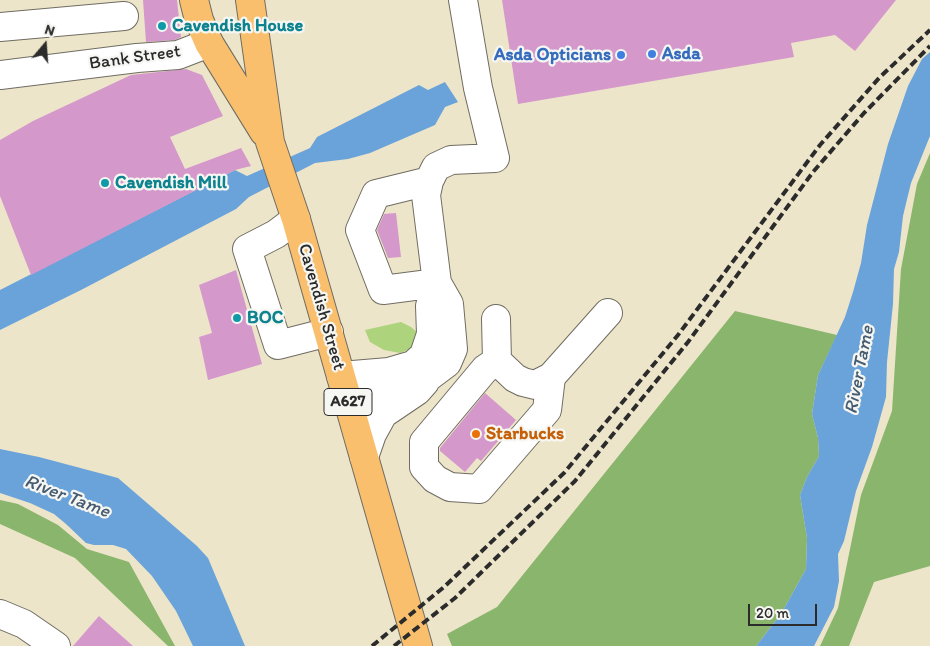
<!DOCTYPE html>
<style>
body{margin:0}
#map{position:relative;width:930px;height:646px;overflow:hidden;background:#ede5c9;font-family:Itim,sans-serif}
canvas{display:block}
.north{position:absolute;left:20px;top:20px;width:50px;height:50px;-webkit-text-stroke:4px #f6f6f2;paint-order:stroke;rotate:18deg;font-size:14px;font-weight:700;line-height:20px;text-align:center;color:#2b2b2b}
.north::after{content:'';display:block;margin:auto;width:18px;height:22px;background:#2b2b2b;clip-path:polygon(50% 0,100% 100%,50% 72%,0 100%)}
.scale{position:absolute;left:748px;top:604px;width:69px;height:22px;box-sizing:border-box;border:2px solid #2b2b2b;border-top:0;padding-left:6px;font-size:15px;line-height:18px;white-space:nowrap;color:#2b2b2b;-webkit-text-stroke:4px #f6f6f2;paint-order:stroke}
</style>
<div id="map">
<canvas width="930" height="646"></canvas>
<div class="north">N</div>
<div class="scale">20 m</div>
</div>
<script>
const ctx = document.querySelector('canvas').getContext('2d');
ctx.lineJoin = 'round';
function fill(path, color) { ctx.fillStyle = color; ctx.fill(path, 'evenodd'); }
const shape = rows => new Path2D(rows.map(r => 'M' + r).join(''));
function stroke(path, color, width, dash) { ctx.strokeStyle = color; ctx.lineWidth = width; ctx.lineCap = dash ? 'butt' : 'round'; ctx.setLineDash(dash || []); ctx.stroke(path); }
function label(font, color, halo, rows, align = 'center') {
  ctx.font = font + ' Itim,sans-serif'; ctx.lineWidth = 4.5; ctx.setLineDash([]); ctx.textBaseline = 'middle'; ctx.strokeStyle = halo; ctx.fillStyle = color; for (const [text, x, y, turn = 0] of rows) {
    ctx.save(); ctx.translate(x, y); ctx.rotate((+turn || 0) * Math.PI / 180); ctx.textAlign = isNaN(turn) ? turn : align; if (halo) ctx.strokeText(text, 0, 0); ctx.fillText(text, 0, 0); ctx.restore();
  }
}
fill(shape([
 [401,322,411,327,419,334,413,348,400,353,384,350,370,342,365,330]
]), '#add37c');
fill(shape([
 [930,153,930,566,874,582,849,646,820,646,838,608,861,495,892,411,901,269,917,184],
 [735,311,837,335,818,375,812,414,818,438,819,456,807,477,800,495,807,538,806,569,781,614,756,646,452,646,447,634,497,607],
 [0,500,18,504,58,525,87,549,129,562,175,646,168,646,75,558,0,524]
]), '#8ab56c');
fill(shape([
 [930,52,930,136,911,183,903,216,899,252,894,269,893,304,887,362,886,397,872,447,856,491,844,541,838,554,839,581,834,607,814,646,756,646,781,614,806,569,807,538,800,495,807,477,819,456,818,438,812,414,818,375,845,317,853,292,861,263,867,225,888,144,908,86,922,59],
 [445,82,458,102,445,107,435,125,370,153,348,159,315,163,249,197,236,209,81,290,0,330,0,290,235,170,247,176,310,148,317,137,419,85,428,90],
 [0,449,39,457,118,478,197,546,208,558,245,646,193,646,176,611,152,576,126,549,113,545,94,545,86,543,66,524,54,514,30,503,0,493]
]), '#6aa3d9');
fill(shape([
 [143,0,177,0,181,37,175,40,146,42],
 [502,0,896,0,855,51,835,35,791,43,794,57,518,104],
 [186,69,202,75,223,116,170,137,185,169,241,148,251,166,235,170,31,275,0,196,0,140,33,121,131,75],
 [396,213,401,257,388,258,377,230,384,214],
 [236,270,262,364,208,380,199,337,212,333,199,285],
 [485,393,516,420,481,461,477,458,465,472,440,451,440,448],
 [99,616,133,646,73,646]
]), '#d498cb');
const minor = shape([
 [0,27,124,16],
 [0,75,137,58,178,55,209,43],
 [429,181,376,194,360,230,383,290,437,283],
 [296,219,276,234,247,249,278,345,329,332],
 [496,319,497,361,485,369,424,442,424,467,435,479,450,487,479,489,547,410,551,377],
 [497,361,515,378,523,382,535,385,551,377,608,313],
 [341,376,389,372,413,365,424,355,431,334,430,306,437,283],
 [347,399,412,381,427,378,447,363,453,349,449,304,437,283,426,195,429,181,436,167,451,160,495,158,478,88,463,0],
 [364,457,372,434,383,414,417,391,425,382],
 [0,614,24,624,56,646]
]);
const major = shape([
 [194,0,199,20,209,43,264,132],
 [250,0,270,142,296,219,418,646]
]);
stroke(minor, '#6f6c62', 30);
stroke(major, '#6f6c62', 30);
stroke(minor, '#fff', 28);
stroke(major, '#f9bf6d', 28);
stroke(shape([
 [372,646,444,587,564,473,678,335,820,145,879,78,930,30],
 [394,646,455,598,575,481,688,342,813,172,864,113,930,46]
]), '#2b2b2b', 4, [8, 4]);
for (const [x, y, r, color] of [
 [162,26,5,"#0f9aa8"],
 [652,54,5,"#3f7fe0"],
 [621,55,5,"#3f7fe0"],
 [105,183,5,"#0f9aa8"],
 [237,318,5,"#0f9aa8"],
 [476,434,5,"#e8710a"]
]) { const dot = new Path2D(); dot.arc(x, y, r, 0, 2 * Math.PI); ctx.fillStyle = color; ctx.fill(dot); stroke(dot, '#f6f6f2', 2); }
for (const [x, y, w] of [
 [348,402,48]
]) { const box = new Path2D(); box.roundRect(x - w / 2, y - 13.5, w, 27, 4); ctx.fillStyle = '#f6f6f2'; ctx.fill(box); stroke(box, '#2b2b2b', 1); }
label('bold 16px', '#2b2b2b', null, [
 ["A627",348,402]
]);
label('bold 18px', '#0d838f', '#f6f6f2', [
 ["Cavendish House",172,26],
 ["Cavendish Mill",115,183],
 ["BOC",247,318]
], 'left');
label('bold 18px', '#366cbe', '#f6f6f2', [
 ["Asda",662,54],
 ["Asda Opticians",611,55,"right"]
], 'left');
label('18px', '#2b2b2b', '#f6f6f2', [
 ["Bank Street",135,58,-8],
 ["Cavendish Street",321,307,74]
]);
label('bold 18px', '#c56008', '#f6f6f2', [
 ["Starbucks",486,434]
], 'left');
label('italic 19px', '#445b71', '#f6f6f2', [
 ["River Tame",860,370,-79],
 ["River Tame",67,497,21]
]);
</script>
